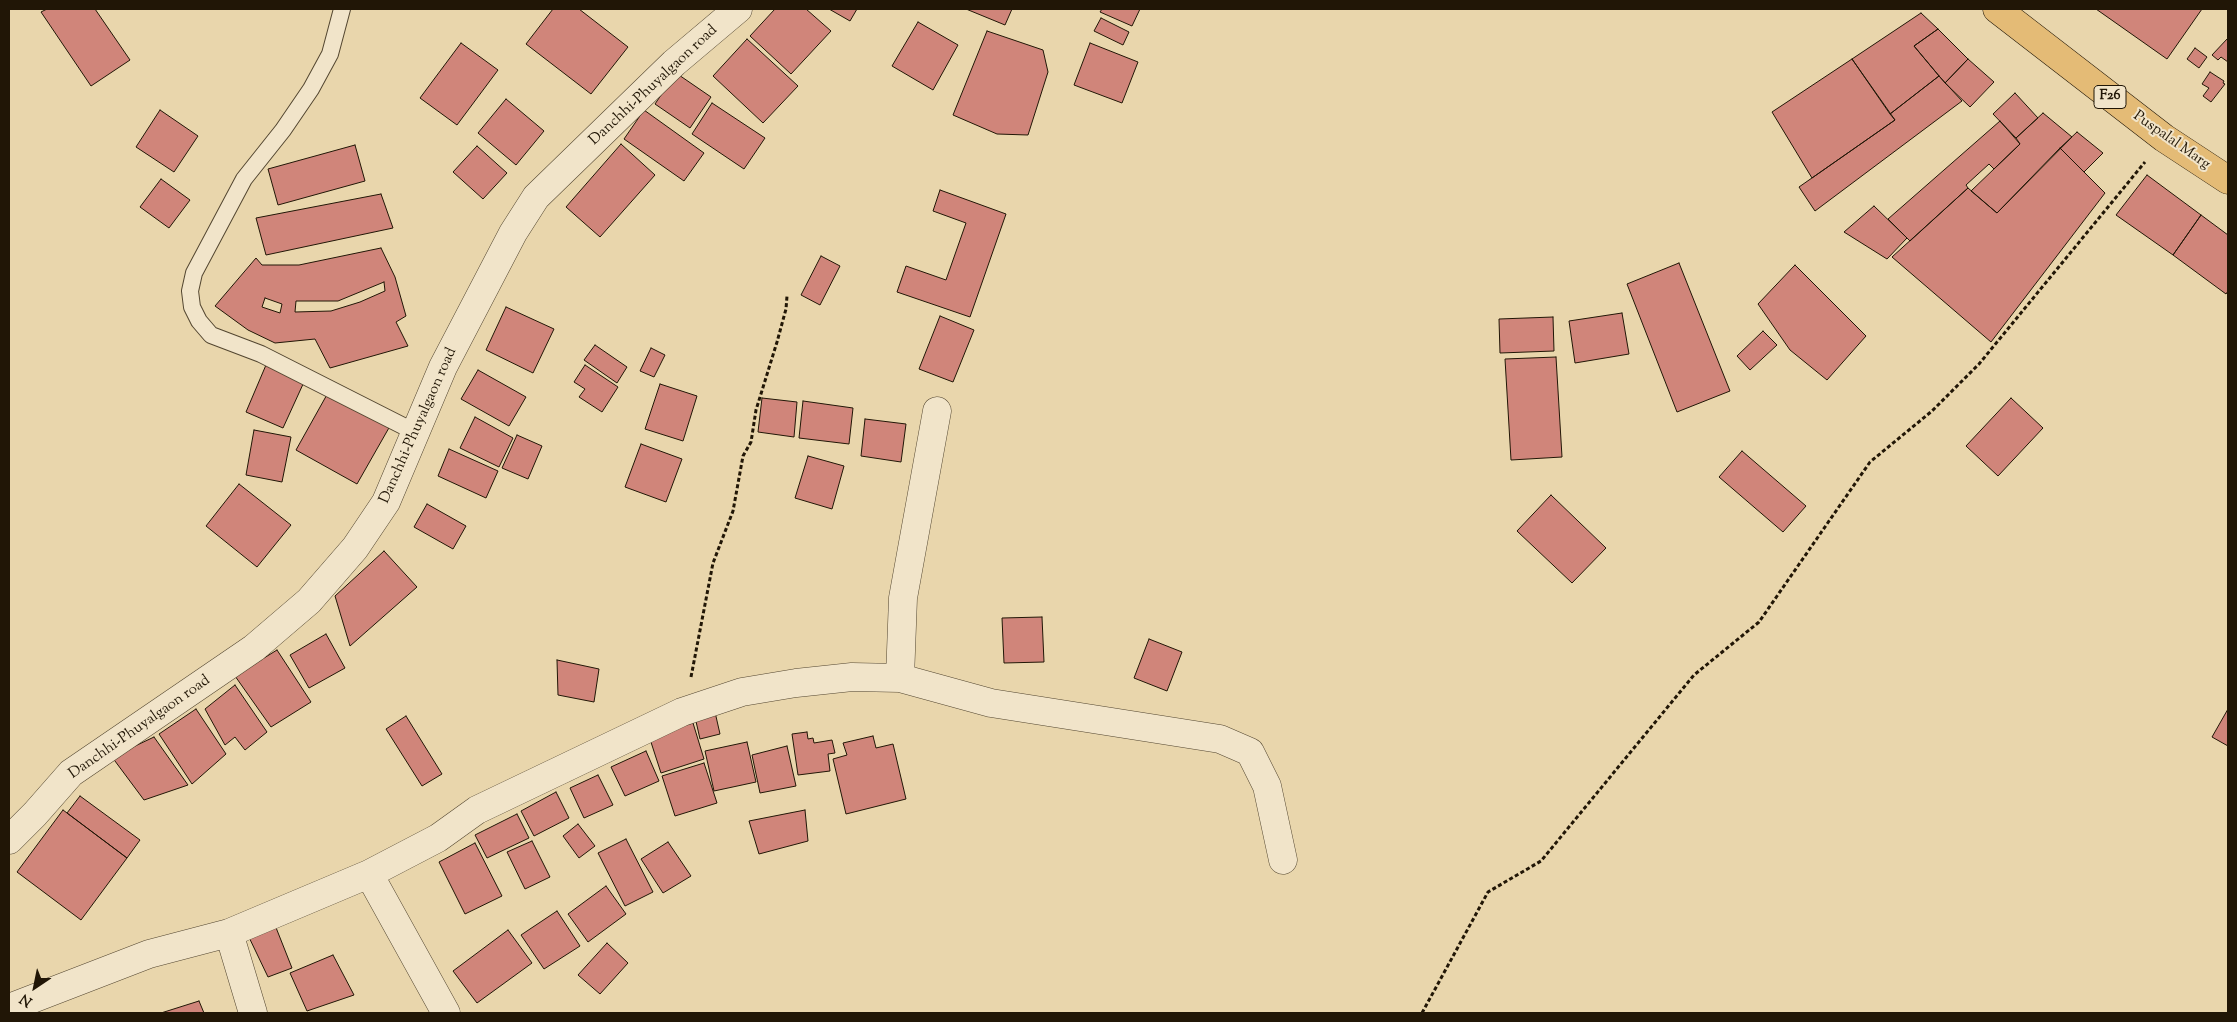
<!DOCTYPE html>
<style>
body{margin:0}
#map{position:relative;width:2237px;height:1022px;overflow:hidden;background:#e9d6ac;font-family:"Sorts Mill Goudy",serif}
canvas{display:block}
.frame{position:absolute;inset:0;border:10px solid #211606;pointer-events:none}
.north{position:absolute;left:10px;top:962px;width:50px;height:50px;-webkit-text-stroke:4px #f1e4c9;paint-order:stroke;rotate:214deg;font-size:14px;font-weight:700;line-height:20px;text-align:center;color:#211606}
.north::after{content:'';display:block;margin:auto;width:18px;height:22px;background:#211606;clip-path:polygon(50% 0,100% 100%,50% 72%,0 100%)}
</style>
<div id="map">
<canvas width="2237" height="1022"></canvas>
<div class="frame"></div>
<div class="north">N</div>
</div>
<script>
const ctx = document.querySelector('canvas').getContext('2d');
ctx.lineJoin = 'round';
function fill(path, color) { ctx.fillStyle = color; ctx.fill(path, 'evenodd'); }
const shape = rows => new Path2D(rows.map(r => 'M' + r).join(''));
function stroke(path, color, width, dash) { ctx.strokeStyle = color; ctx.lineWidth = width; ctx.lineCap = dash ? 'butt' : 'round'; ctx.setLineDash(dash || []); ctx.stroke(path); }
function label(font, color, halo, rows, align = 'center') {
  ctx.font = font + ' "Sorts Mill Goudy",serif'; ctx.lineWidth = 4; ctx.setLineDash([]); ctx.textBaseline = 'middle'; ctx.strokeStyle = halo; ctx.fillStyle = color; for (const [text, x, y, turn = 0] of rows) {
    ctx.save(); ctx.translate(x, y); ctx.rotate((+turn || 0) * Math.PI / 180); ctx.textAlign = isNaN(turn) ? turn : align; if (halo) ctx.strokeText(text, 0, 0); ctx.fillText(text, 0, 0); ctx.restore();
  }
}
const building = shape([
 [47,9,95,9,130,60,91,86,41,12,47,9],
 [553,9,579,9,628,47,591,94,526,44,553,9],
 [775,9,806,9,831,31,791,74,750,36,775,9],
 [829,9,857,9,850,21,829,9],
 [966,9,1012,9,1005,25,966,9],
 [1102,9,1140,9,1132,26,1100,12,1102,9],
 [2096,9,2202,9,2167,59,2096,9],
 [1921,13,1938,29,1914,46,1939,76,1890,114,1852,59,1921,13],
 [1101,18,1129,32,1123,45,1094,31,1101,18],
 [918,22,958,45,933,90,892,66,918,22],
 [1938,29,1968,59,1945,83,1914,46,1938,29],
 [987,31,1043,50,1048,72,1028,135,997,134,953,115,987,31],
 [2228,38,2228,62,2221,57,2218,60,2212,55,2228,38],
 [747,39,798,86,763,123,713,76,747,39],
 [461,43,498,70,457,125,420,98,461,43],
 [1090,43,1138,62,1122,103,1074,85,1090,43],
 [2195,48,2207,57,2199,68,2187,59,2195,48],
 [1852,59,1895,120,1812,178,1772,112,1852,59],
 [1968,59,1994,82,1970,107,1945,83,1968,59],
 [2210,72,2224,81,2223,83,2225,84,2211,102,2203,96,2209,88,2202,84,2210,72],
 [676,73,711,97,690,128,655,104,676,73],
 [1939,76,1962,101,1815,211,1799,187,1895,120,1890,114,1939,76],
 [2015,93,2038,118,2016,138,1993,114,2015,93],
 [506,99,544,131,516,165,478,133,506,99],
 [712,103,765,138,744,169,692,134,712,103],
 [160,110,198,136,174,172,136,147,160,110],
 [644,110,704,153,684,181,624,139,644,110],
 [2043,113,2072,137,1997,213,1971,191,2020,144,2016,138,2043,113],
 [2000,121,2020,144,1994,169,1989,164,1966,185,1968,188,1910,241,1888,219,2000,121],
 [2077,132,2103,153,2084,172,2060,148,2077,132],
 [621,144,655,175,600,237,566,207,621,144],
 [355,145,365,181,278,205,268,169,355,145],
 [477,146,507,173,483,199,453,172,477,146],
 [2060,148,2105,193,1991,342,1892,257,1968,188,1997,213,2060,148],
 [2147,175,2201,215,2173,255,2116,215,2147,175],
 [161,179,190,200,169,228,140,207,161,179],
 [940,190,1006,214,970,317,897,292,906,266,946,280,966,223,933,211,940,190],
 [381,194,393,228,266,255,256,218,381,194],
 [1874,206,1907,238,1887,259,1844,232,1874,206],
 [2201,215,2228,235,2228,291,2226,294,2173,255,2201,215],
 [381,248,395,277,406,316,396,322,408,346,330,368,315,339,275,343,248,330,215,306,256,258,262,265,299,265,381,248],
 [384,282,385,291,360,302,331,311,295,312,296,301,338,301,384,282],
 [265,298,282,304,280,313,262,307,265,298],
 [821,256,840,266,820,305,801,295,821,256],
 [1679,263,1730,391,1677,412,1627,284,1679,263],
 [1795,265,1866,336,1827,380,1790,350,1758,304,1795,265],
 [506,307,554,329,533,373,486,350,506,307],
 [1622,313,1629,354,1575,363,1569,321,1622,313],
 [940,316,974,330,953,382,919,369,940,316],
 [1553,317,1554,351,1500,353,1499,319,1553,317],
 [1763,331,1777,345,1750,370,1737,356,1763,331],
 [595,345,627,367,617,383,584,360,595,345],
 [651,348,665,355,654,377,640,371,651,348],
 [1556,357,1562,457,1511,460,1505,359,1556,357],
 [266,365,304,382,283,428,246,412,266,365],
 [585,365,618,387,602,412,579,397,585,389,574,382,585,365],
 [478,370,526,397,509,426,461,399,478,370],
 [660,384,697,396,683,441,645,429,660,384],
 [329,391,390,426,357,484,296,450,329,391],
 [762,398,797,402,794,437,758,432,762,398],
 [2011,398,2043,428,1998,476,1966,446,2011,398],
 [803,401,853,408,849,444,799,438,803,401],
 [475,417,513,438,499,467,460,448,475,417],
 [865,419,906,424,901,462,861,456,865,419],
 [254,430,291,437,282,482,246,475,254,430],
 [517,435,542,446,528,479,502,468,517,435],
 [641,444,682,459,666,502,625,487,641,444],
 [449,449,498,471,486,498,438,476,449,449],
 [1742,451,1806,506,1783,532,1719,477,1742,451],
 [808,456,844,466,832,509,795,498,808,456],
 [239,484,291,525,257,567,206,526,239,484],
 [1551,495,1606,548,1572,583,1517,531,1551,495],
 [427,504,466,526,453,549,414,527,427,504],
 [384,551,417,587,350,646,335,596,384,551],
 [1042,617,1044,662,1004,663,1002,618,1042,617],
 [326,634,345,668,309,688,290,655,326,634],
 [1149,639,1182,652,1167,691,1134,678,1149,639],
 [277,650,311,702,271,727,235,676,277,650],
 [557,660,599,669,594,702,558,695,557,660],
 [235,685,267,732,245,750,235,737,225,745,205,709,235,685],
 [196,709,226,754,192,784,159,734,196,709],
 [2228,709,2228,746,2212,737,2228,709],
 [715,712,720,734,700,739,695,717,715,712],
 [406,716,442,774,422,786,386,729,406,716],
 [693,723,704,759,661,773,649,736,693,723],
 [807,732,808,739,813,738,814,743,832,740,835,753,828,754,830,771,798,775,792,734,807,732],
 [873,736,876,748,893,744,906,799,846,814,833,759,847,755,843,743,873,736],
 [154,737,188,785,144,800,112,757,154,737],
 [747,742,756,782,714,791,705,751,747,742],
 [787,746,796,786,760,793,752,755,787,746],
 [646,751,659,781,625,796,611,767,646,751],
 [704,763,717,803,675,816,662,776,704,763],
 [598,775,613,805,584,818,570,788,598,775],
 [556,792,569,818,534,836,521,811,556,792],
 [80,796,140,840,127,858,67,813,80,796],
 [63,810,127,858,81,920,17,872,63,810],
 [805,810,808,841,759,854,749,821,805,810],
 [517,814,529,838,487,858,475,835,517,814],
 [578,824,595,846,579,858,563,836,578,824],
 [626,839,653,892,625,906,598,853,626,839],
 [532,841,550,877,525,889,507,852,532,841],
 [668,842,691,876,663,893,641,859,668,842],
 [475,843,502,896,465,914,439,862,475,843],
 [606,886,626,914,588,942,568,914,606,886],
 [557,911,580,946,544,969,521,935,557,911],
 [273,920,292,968,268,977,246,931,273,920],
 [508,930,532,963,477,1003,453,971,508,930],
 [607,943,628,963,600,994,578,975,607,943],
 [333,955,354,995,307,1011,290,973,333,955],
 [199,1001,204,1013,161,1013,199,1001]
]);
fill(building, '#d0857a');
stroke(building, '#211606', 1);
const lane = shape([
 [342,9,330,54,311,89,283,130,244,179,194,273,190,291,192,307,199,321,211,335,261,354,415,432]
]);
const street = shape([
 [900,678,903,598,937,411],
 [9,840,35,814,71,773,254,648,309,601,355,548,386,502,443,367,513,233,536,197,674,63,738,9],
 [369,874,446,1013],
 [229,933,253,1013],
 [9,1008,149,954,229,933,369,874,438,838,477,810,682,712,742,692,796,683,852,677,900,678,991,703,1220,739,1250,752,1267,786,1283,860]
]);
const primary = shape([
 [1997,9,2164,138,2228,180]
]);
stroke(lane, '#534630', 18);
stroke(street, '#534630', 29);
stroke(primary, '#211606', 29);
stroke(shape([
 [691,677,713,563,733,511,743,456,751,442,756,410,777,342,786,309,787,296],
 [1422,1013,1488,892,1541,861,1694,675,1759,622,1870,462,1932,411,1979,364,2145,162]
]), '#211606', 3, [4, 2.5]);
stroke(lane, '#f1e4c9', 16);
stroke(street, '#f1e4c9', 28);
stroke(primary, '#e4bb76', 28);
for (const [x, y, w] of [
 [2110,97,32]
]) { const box = new Path2D(); box.roundRect(x - w / 2, y - 11.5, w, 23, 4); ctx.fillStyle = '#f1e4c9'; ctx.fill(box); stroke(box, '#211606', 1); }
label('bold 14px', '#211606', null, [
 ["F26",2110,97]
]);
label('15px', '#211606', '#f1e4c9', [
 ["Danchhi-Phuyalgaon road",654,86,-43],
 ["Puspalal Marg",2171,141,35],
 ["Danchhi-Phuyalgaon road",419,426,-66],
 ["Danchhi-Phuyalgaon road",140,728,-35]
]);
</script>
